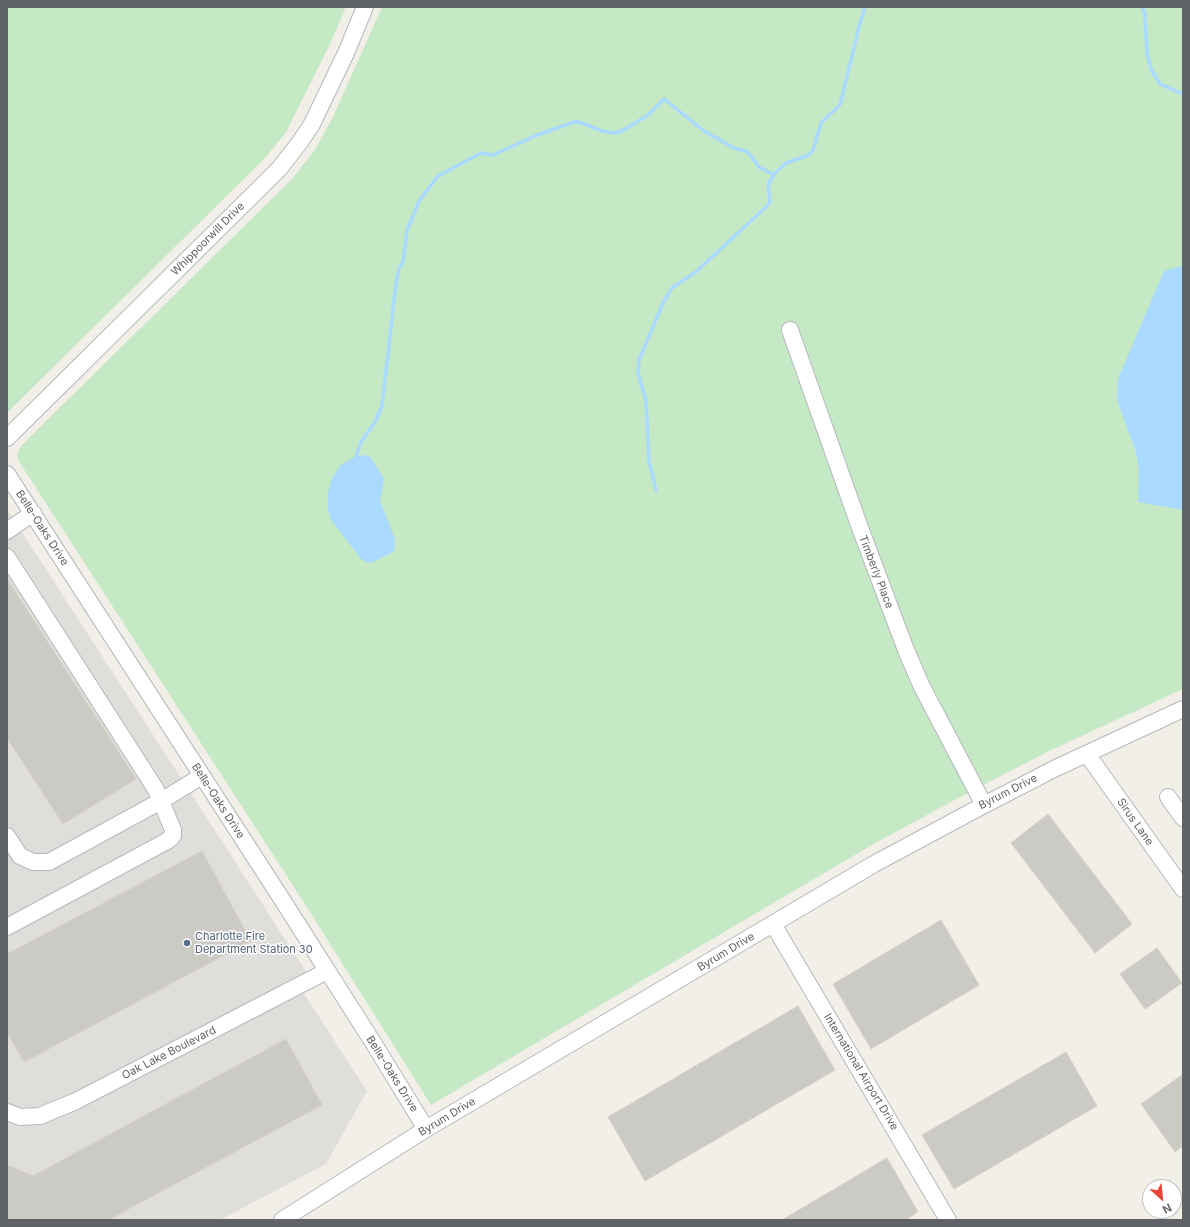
<!DOCTYPE html>
<style>
body{margin:0}
#map{position:relative;width:1190px;height:1227px;overflow:hidden;background:#f1efe8;font-family:Inter,sans-serif}
canvas{display:block}
.frame{position:absolute;inset:0;border:8px solid #5f6368;pointer-events:none}
.north{position:absolute;left:1142px;top:1179px;width:40px;height:40px;box-sizing:border-box;background:#fff;border:1px solid #bfc1c3;border-radius:50%;rotate:153deg;font-size:11px;font-weight:700;line-height:16px;text-align:center;color:#5f6368}
.north::after{content:'';display:block;margin:auto;width:14px;height:18px;background:#ea4335;clip-path:polygon(50% 0,100% 100%,50% 72%,0 100%)}
</style>
<div id="map">
<canvas width="1190" height="1227"></canvas>
<div class="frame"></div>
<div class="north">N</div>
</div>
<script>
const ctx = document.querySelector('canvas').getContext('2d');
ctx.lineJoin = 'round';
function fill(path, color) { ctx.fillStyle = color; ctx.fill(path, 'evenodd'); }
const shape = rows => new Path2D(rows.map(r => 'M' + r).join(''));
function stroke(path, color, width, dash) { ctx.strokeStyle = color; ctx.lineWidth = width; ctx.lineCap = dash ? 'butt' : 'round'; ctx.setLineDash(dash || []); ctx.stroke(path); }
function label(font, color, halo, rows, align = 'center') {
  ctx.font = font + ' Inter,sans-serif'; ctx.lineWidth = 3; ctx.setLineDash([]); ctx.textBaseline = 'middle'; ctx.strokeStyle = halo; ctx.fillStyle = color; for (const [text, x, y, turn = 0] of rows) {
    ctx.save(); ctx.translate(x, y); ctx.rotate((+turn || 0) * Math.PI / 180); ctx.textAlign = isNaN(turn) ? turn : align; if (halo) ctx.strokeText(text, 0, 0); ctx.fillText(text, 0, 0); ctx.restore();
  }
}
fill(shape([
 [7,509,307,973,303,992,367,1091,326,1164,220,1220,7,1220]
]), '#e0deda');
fill(shape([
 [7,7,346,7,329,46,286,132,266,157,7,413],
 [382,7,1183,7,1183,689,1049,751,960,797,870,846,431,1105,303,901,18,460,17,453,23,444,291,180,314,151,333,117]
]), '#c5e8c5');
fill(shape([
 [1182,266,1183,267,1183,510,1138,502,1139,471,1136,452,1117,400,1118,379,1164,271],
 [365,455,371,458,384,479,380,500,395,539,395,548,393,552,371,563,366,562,361,559,331,520,328,509,328,493,332,478,340,466,356,456]
]), '#aadaff');
stroke(shape([
 [1142,7,1145,15,1147,54,1151,69,1160,84,1183,94],
 [356,456,361,442,375,422,382,406,396,283,399,269,403,261,407,231,419,201,438,176,481,153,493,155,535,136,574,122,579,122,602,131,615,133,622,131,648,115,664,99,704,131,734,148,748,152,759,167,774,175],
 [656,490,649,461,646,401,638,373,639,360,663,303,672,288,697,271,767,206,770,202,768,184,776,172,786,163,809,155,813,150,821,123,840,105,860,23,865,7]
]), '#aadaff', 3.5);
const building = shape([
 [7,579,136,779,63,824,7,738,7,579],
 [1048,814,1132,924,1095,953,1011,843,1048,814],
 [202,851,251,941,24,1062,7,1032,7,954,202,851],
 [941,920,979,985,871,1049,833,984,941,920],
 [1157,948,1182,983,1145,1009,1120,974,1157,948],
 [798,1006,835,1070,645,1181,608,1117,798,1006],
 [286,1039,322,1105,108,1220,7,1220,7,1165,33,1176,286,1039],
 [1066,1052,1097,1106,954,1189,922,1135,1066,1052],
 [1183,1074,1183,1146,1175,1152,1141,1104,1183,1074],
 [887,1158,918,1212,905,1220,782,1220,887,1158]
]);
fill(building, '#cccac5');
stroke(building, '#d6d1c6', 1);
const minor = shape([
 [790,330,859,525,906,650,922,687,984,805],
 [7,438,279,169,300,142,312,124,346,53,365,7],
 [7,474,283,901,374,1044,426,1129],
 [7,531,33,513],
 [7,557,155,788,161,801,49,862,33,862,20,856,7,836],
 [1087,754,1183,889],
 [1168,797,1183,818],
 [773,924,948,1220],
 [7,927,167,841,173,836,173,830,161,801,202,776],
 [7,1112,20,1117,40,1116,76,1101,327,971],
 [282,1220,426,1129,874,864,984,805,1056,768,1183,709]
]);
stroke(minor, '#b5b8bc', 18);
stroke(minor, '#fff', 16);
for (const [x, y, r, color] of [
 [187,943,4,"#5c6f8a"]
]) { const dot = new Path2D(); dot.arc(x, y, r, 0, 2 * Math.PI); ctx.fillStyle = color; ctx.fill(dot); stroke(dot, '#fff', 1.5); }
label('11px', '#5f6368', '#fff', [
 ["Whippoorwill Drive",208,239,-45],
 ["Belle-Oaks Drive",42,528,57],
 ["Timberly Place",876,572,69],
 ["Byrum Drive",1008,792,-27],
 ["Belle-Oaks Drive",218,801,57],
 ["Sirus Lane",1135,822,55],
 ["Byrum Drive",726,952,-31],
 ["Oak Lake Boulevard",169,1053,-27],
 ["International Airport Drive",861,1072,59],
 ["Belle-Oaks Drive",392,1074,58],
 ["Byrum Drive",447,1117,-31]
]);
label('11px', '#4e5e75', '#fff', [
 ["Charlotte Fire",195,937],
 ["Department Station 30",195,950]
], 'left');
</script>
